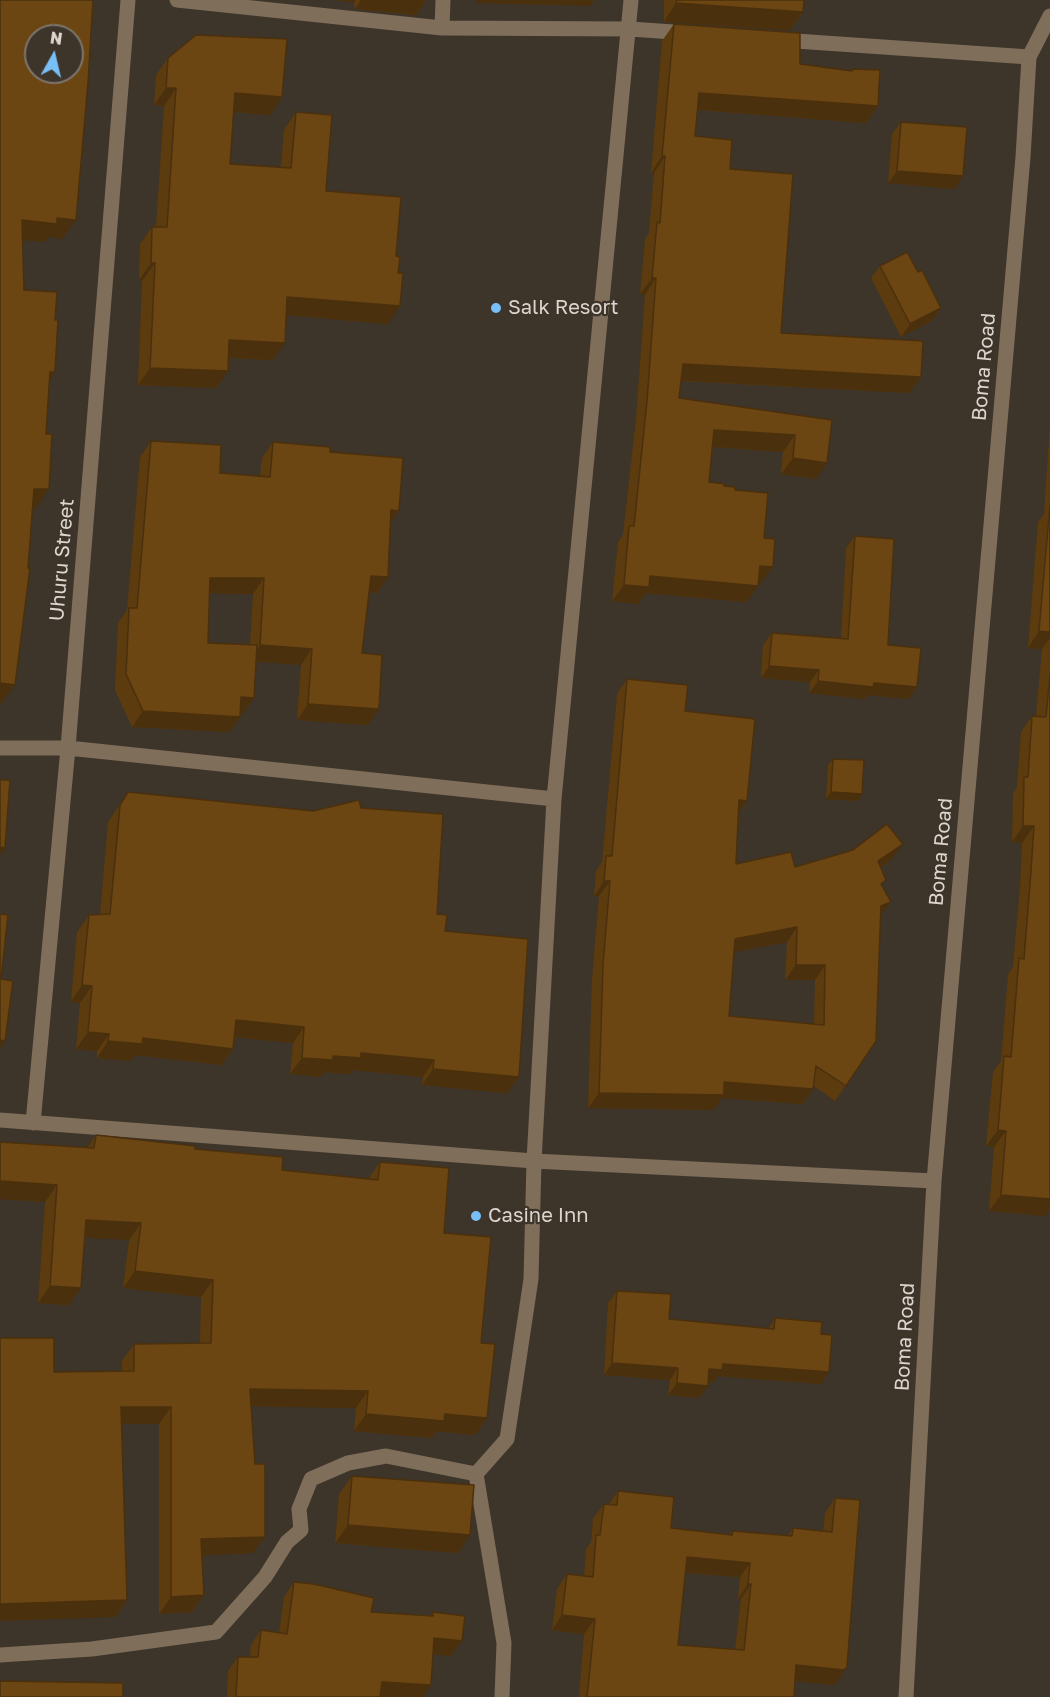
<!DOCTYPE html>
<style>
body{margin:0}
#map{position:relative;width:1050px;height:1697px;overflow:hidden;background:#3d342a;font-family:"Golos Text",sans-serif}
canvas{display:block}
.north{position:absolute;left:24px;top:24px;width:60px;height:60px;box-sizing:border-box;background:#3d342a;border:2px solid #7d756c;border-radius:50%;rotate:8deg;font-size:16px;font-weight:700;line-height:24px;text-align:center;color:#dcd6cf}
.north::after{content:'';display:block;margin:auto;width:21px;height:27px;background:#78bff8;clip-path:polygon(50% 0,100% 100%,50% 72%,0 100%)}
</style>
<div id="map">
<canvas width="1050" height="1697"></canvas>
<div class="north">N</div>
</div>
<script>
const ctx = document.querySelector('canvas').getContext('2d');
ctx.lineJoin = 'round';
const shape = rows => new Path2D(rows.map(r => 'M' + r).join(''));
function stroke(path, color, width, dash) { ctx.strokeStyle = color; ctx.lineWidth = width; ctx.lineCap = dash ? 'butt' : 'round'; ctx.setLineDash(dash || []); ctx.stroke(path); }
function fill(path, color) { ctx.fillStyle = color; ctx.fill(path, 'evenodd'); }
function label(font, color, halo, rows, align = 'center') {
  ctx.font = font + ' "Golos Text",sans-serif'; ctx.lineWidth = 4.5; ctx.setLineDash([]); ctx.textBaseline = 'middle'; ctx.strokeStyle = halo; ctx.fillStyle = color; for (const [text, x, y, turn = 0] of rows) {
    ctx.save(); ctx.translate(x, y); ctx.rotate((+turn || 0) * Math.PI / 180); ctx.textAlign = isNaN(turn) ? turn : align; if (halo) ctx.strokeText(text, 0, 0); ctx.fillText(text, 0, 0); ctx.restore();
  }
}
stroke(shape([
 [177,0,442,28,630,29,688,33],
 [442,28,443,0],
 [781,40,1029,57],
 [0,748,68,748,554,799],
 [0,1120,534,1161,934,1181],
 [33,1123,68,748,128,0],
 [0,1655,92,1649,216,1632,265,1577,287,1542,301,1530,299,1509,311,1479,348,1463,386,1456,476,1474],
 [502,1697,504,1643,476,1474,507,1439,531,1279,534,1161,554,799,631,0],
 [906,1697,934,1181,1023,157,1029,57,1050,16]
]), '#7f6e5a', 15);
fill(shape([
 [334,0,426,0,416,15,355,9,354,2],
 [664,0,804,0,803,12,790,30,664,22],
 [674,24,800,64,851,71,853,69,878,106,866,123,697,110,695,136,730,169,781,333,921,377,909,393,681,381,679,398,832,420,816,479,781,474,783,452,713,447,709,482,735,490,764,538,773,567,761,583,759,583,747,602,645,593,638,604,612,601,618,542,623,535,636,418,645,295,640,294,645,239,649,233,654,173,651,173,662,41],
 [168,58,282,97,270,115,234,112,230,164,281,167,284,130,296,112,326,191,388,324,286,315,273,360,228,358,216,388,138,385,142,281,139,280,140,244,152,227,156,227,164,106,154,105,156,75],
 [901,122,955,189,888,183,892,134],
 [880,266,932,321,901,337,871,278],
 [1050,424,1050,1208,1045,1216,989,1211,994,1147,986,1146,993,1072,1001,1061,1008,975,1013,966,1020,887,1022,843,1012,842,1013,793,1017,787,1021,732,1032,716,1036,716,1042,649,1028,648,1038,522,1044,514],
 [151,441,220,473,260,476,262,458,273,442,330,452,399,511,391,522,388,577,377,593,369,592,362,653,368,725,297,720,301,665,256,661,243,714,240,713,240,717,229,732,132,727,115,690,118,623,127,610,140,457],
 [210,593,253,594,250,645,208,643],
 [855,536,888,645,917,687,909,699,868,695,865,699,809,693,810,682,761,678,763,645,772,633,841,638,846,548],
 [627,679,685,711,747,801,739,813,736,864,795,867,892,859,881,867,882,886,876,1041,835,1101,814,1086,803,1104,722,1098,713,1110,588,1108,592,979,599,896,594,896,596,871,602,862,617,694],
 [787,942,785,980,815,980,814,1024,729,1016,734,952],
 [833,759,858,801,826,799,828,765],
 [128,792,313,811,361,808,437,914,445,931,519,1077,507,1093,422,1085,423,1077,353,1070,350,1074,324,1072,321,1077,290,1074,293,1043,235,1037,233,1049,222,1065,135,1055,131,1061,97,1058,97,1051,76,1049,80,1003,71,1002,77,932,89,915,100,915,108,822],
 [96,1135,195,1149,282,1170,368,1179,380,1162,444,1233,481,1343,487,1418,475,1435,437,1431,432,1438,354,1431,356,1408,251,1406,253,1553,202,1555,204,1595,192,1612,159,1614,159,1424,121,1424,127,1600,115,1617,54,1372,122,1371,122,1361,134,1344,200,1343,201,1297,123,1288,129,1240,85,1237,69,1305,38,1303,45,1202,0,1199,0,1142,87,1148],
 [617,1291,669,1319,768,1329,775,1318,821,1334,821,1384,718,1376,714,1382,708,1382,699,1398,668,1395,670,1380,604,1375,608,1303],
 [352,1476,458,1553,335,1543,339,1494],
 [618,1491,671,1528,730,1534,733,1531,788,1535,793,1528,823,1531,825,1513,835,1498,837,1682,834,1685,795,1681,794,1697,579,1697,584,1634,552,1630,557,1589,567,1574,584,1576,586,1549,591,1542,593,1518,604,1504,609,1504],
 [685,1573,740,1577,738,1599,741,1599,735,1649,678,1645],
 [294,1582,371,1612,430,1616,433,1612,451,1656,433,1654,423,1697,227,1697,228,1671,238,1657,250,1657,251,1645,261,1630,279,1633,284,1597]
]), '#5c3b0f');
fill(shape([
 [334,0,356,0,354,2],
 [361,0,426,0,416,15,355,9],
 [477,0,594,0,590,6,475,3],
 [676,3,803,12,790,30,664,22],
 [166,88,176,88,164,106,154,105],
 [235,93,282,97,270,115,223,111],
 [699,93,878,106,866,123,687,109],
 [662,156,665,156,654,173,651,173],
 [897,171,963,176,955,189,888,183],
 [57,218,76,220,62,239,48,237,44,242,9,239,22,220],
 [151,263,155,263,142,281,139,280],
 [652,278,656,278,645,295,640,294],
 [287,297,400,306,388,324,275,314],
 [941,308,932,321,901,337,910,324],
 [229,340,285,343,273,360,217,357],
 [683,364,921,377,909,393,671,380],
 [150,368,228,371,216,388,138,385],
 [50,372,55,372,42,391],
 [714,430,795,435,783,452,703,446],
 [793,458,827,463,816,479,781,474],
 [34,489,49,489,36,508,21,508],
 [391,510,399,511,388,527],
 [760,566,773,567,761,583,749,582],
 [371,576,388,577,377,593,360,591],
 [650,576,758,586,747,602,645,593,638,604,612,601,624,585],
 [210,578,264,578,253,594,199,593],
 [1039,631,1050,632,1050,638,1042,649,1028,648],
 [260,645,312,649,301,665,249,661],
 [769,666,819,670,810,682,761,678],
 [818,681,874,683,917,687,909,699,868,695,865,699,809,693],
 [0,683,15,685,1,704,0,704],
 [241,697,254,698,243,714,230,713],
 [308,704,379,709,368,725,297,720],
 [143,711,240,717,229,732,132,727],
 [831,792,862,794,858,801,826,799],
 [739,800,747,801,737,816],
 [1023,826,1034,826,1022,843,1012,842],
 [903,844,892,859,868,876,878,861],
 [0,847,5,848,0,855],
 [604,881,610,881,599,896,594,896],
 [891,902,880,917,881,906],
 [797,927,787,942,724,954,735,939],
 [796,965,825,965,815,980,785,980],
 [82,985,92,986,80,1003,71,1002],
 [236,1020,304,1027,293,1043,225,1036],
 [88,1032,109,1034,97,1051,76,1049],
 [143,1038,233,1049,222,1065,135,1055,131,1061,97,1058,108,1041],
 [0,1040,5,1041,0,1048],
 [361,1053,434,1060,423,1077,353,1070,350,1074,324,1072,321,1077,290,1074,302,1058],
 [433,1069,519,1077,507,1093,422,1085],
 [724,1082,813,1089,803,1104,722,1098,713,1110,588,1108,599,1093],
 [998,1130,1006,1131,994,1147,986,1146],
 [0,1181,57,1185,45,1202,0,1199],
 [1001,1195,1050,1199,1050,1208,1045,1216,989,1211],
 [86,1220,141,1223,129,1240,74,1237],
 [135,1271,213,1280,201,1297,123,1288],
 [50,1286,81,1288,69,1305,38,1303],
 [612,1363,678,1368,670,1380,604,1375],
 [723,1364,829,1372,821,1384,718,1376,714,1382,701,1381,709,1369],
 [677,1383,708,1386,699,1398,668,1395],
 [250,1389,368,1391,356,1408,239,1406],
 [121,1407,171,1407,159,1424,109,1424],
 [366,1414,445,1414,487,1418,475,1435,437,1431,432,1438,354,1431],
 [348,1525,470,1535,458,1553,335,1543],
 [265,1537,253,1553,190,1556,201,1539],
 [687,1557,750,1563,740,1577,676,1572],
 [748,1584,751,1584,741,1599,738,1599],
 [204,1595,192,1612,159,1614,171,1597],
 [127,1600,115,1617,0,1621,0,1604],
 [562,1615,595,1619,584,1634,552,1630],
 [434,1638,462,1641,451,1656,424,1653],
 [796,1665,847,1667,837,1682,834,1685,786,1680],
 [382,1682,431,1685,423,1697,379,1697]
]), '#4b300d');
const building = shape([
 [0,0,93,0,88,83,76,220,57,218,57,224,22,220,24,290,57,292,55,320,58,320,55,372,50,372,46,434,52,434,49,489,34,489,28,568,30,568,15,685,0,683,0,0],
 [36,36,72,36,72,72,36,72,36,36],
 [677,0,804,0,803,12,676,3,677,0],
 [674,24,800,33,800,64,852,71,853,69,880,70,878,106,699,93,695,136,732,140,730,169,793,174,781,333,923,341,921,377,683,364,679,398,832,420,827,463,793,458,795,435,714,430,709,482,725,484,724,486,735,487,735,490,768,493,764,538,775,539,773,567,760,566,758,586,650,576,649,587,624,585,629,526,634,526,647,401,656,278,652,278,657,222,660,223,665,156,662,156,674,24],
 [196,35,287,39,282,97,235,93,230,164,291,168,296,112,332,115,326,191,401,197,396,256,400,257,398,273,403,273,400,306,287,297,285,343,229,340,228,371,150,368,155,263,151,263,152,227,167,227,176,88,166,88,168,58,196,35],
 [901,122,967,127,963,176,897,171,901,122],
 [907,252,918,272,922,270,941,308,910,324,880,266,907,252],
 [151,441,221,445,220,473,270,477,273,442,330,447,330,452,403,458,399,511,391,510,388,577,371,576,362,653,382,655,379,709,308,704,312,649,260,645,264,578,210,578,208,643,257,645,254,698,241,697,240,717,143,711,126,674,129,608,137,608,151,441],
 [1050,505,1050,632,1039,631,1050,505],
 [855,536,894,539,888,645,921,648,917,687,874,683,873,687,818,681,819,670,769,666,772,633,848,639,855,536],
 [1050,674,1050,1199,1001,1195,1006,1131,998,1130,1004,1056,1011,1057,1019,958,1024,959,1031,871,1034,826,1023,826,1024,777,1028,777,1032,716,1046,717,1050,674],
 [627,679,688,685,685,711,755,719,747,801,739,800,736,864,791,852,795,867,853,850,887,824,903,844,878,861,886,880,881,884,891,902,881,906,876,1041,846,1086,816,1066,813,1089,724,1082,724,1095,599,1093,603,964,610,881,604,881,606,856,612,856,627,679],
 [797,927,796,965,825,965,824,1025,729,1016,735,939,797,927],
 [833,759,864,760,862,794,831,792,833,759],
 [0,780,10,780,5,848,0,847,0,780],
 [128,792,313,811,359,800,361,808,443,814,437,914,447,915,445,931,528,939,519,1077,433,1069,434,1060,361,1053,361,1058,333,1056,333,1060,302,1058,304,1027,236,1020,233,1049,143,1038,142,1044,108,1041,109,1034,88,1032,92,986,82,985,89,915,110,914,120,805,128,792],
 [0,914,8,915,1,979,13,981,5,1041,0,1040,0,914],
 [96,1135,195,1146,195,1149,283,1157,282,1170,378,1180,380,1162,449,1168,444,1233,491,1237,481,1343,495,1344,487,1418,445,1414,444,1421,366,1414,368,1391,250,1389,255,1464,265,1464,265,1537,201,1539,204,1595,171,1597,171,1407,121,1407,127,1600,0,1604,0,1338,54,1338,54,1372,134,1371,134,1344,211,1343,213,1280,135,1271,141,1223,86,1220,81,1288,50,1286,57,1185,0,1181,0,1142,94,1148,96,1135],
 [617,1291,671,1294,669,1319,774,1329,775,1318,822,1322,821,1334,832,1335,829,1372,723,1364,722,1370,709,1369,708,1386,677,1383,678,1368,612,1363,617,1291],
 [352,1476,474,1485,470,1535,348,1525,352,1476],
 [618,1491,674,1497,671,1528,732,1535,733,1531,792,1536,793,1528,832,1532,835,1498,860,1500,847,1667,844,1670,796,1665,794,1697,587,1697,595,1619,562,1615,567,1574,593,1577,596,1535,600,1535,604,1504,617,1505,618,1491],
 [687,1557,750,1563,748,1584,751,1584,744,1650,678,1645,687,1557],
 [294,1582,314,1584,374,1598,371,1612,433,1616,433,1612,465,1616,462,1641,434,1638,431,1685,382,1682,380,1697,236,1697,238,1657,258,1657,261,1630,287,1634,294,1582],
 [0,1681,123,1683,123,1697,0,1697,0,1681]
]);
fill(building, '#6b4512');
stroke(building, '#4b300d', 1.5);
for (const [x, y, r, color] of [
 [496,308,6,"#78bff8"],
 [476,1216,6,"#78bff8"]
]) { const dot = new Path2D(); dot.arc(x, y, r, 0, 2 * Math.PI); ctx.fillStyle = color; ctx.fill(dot); stroke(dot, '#3d342a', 2); }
label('20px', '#dcd6cf', '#3d342a', [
 ["Salk Resort",508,308],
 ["Casine Inn",488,1216]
], 'left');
label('20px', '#dcd6cf', '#3d342a', [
 ["Boma Road",984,367,-85],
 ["Uhuru Street",62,560,-85],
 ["Boma Road",941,852,-85],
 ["Boma Road",905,1337,-87]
]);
</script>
